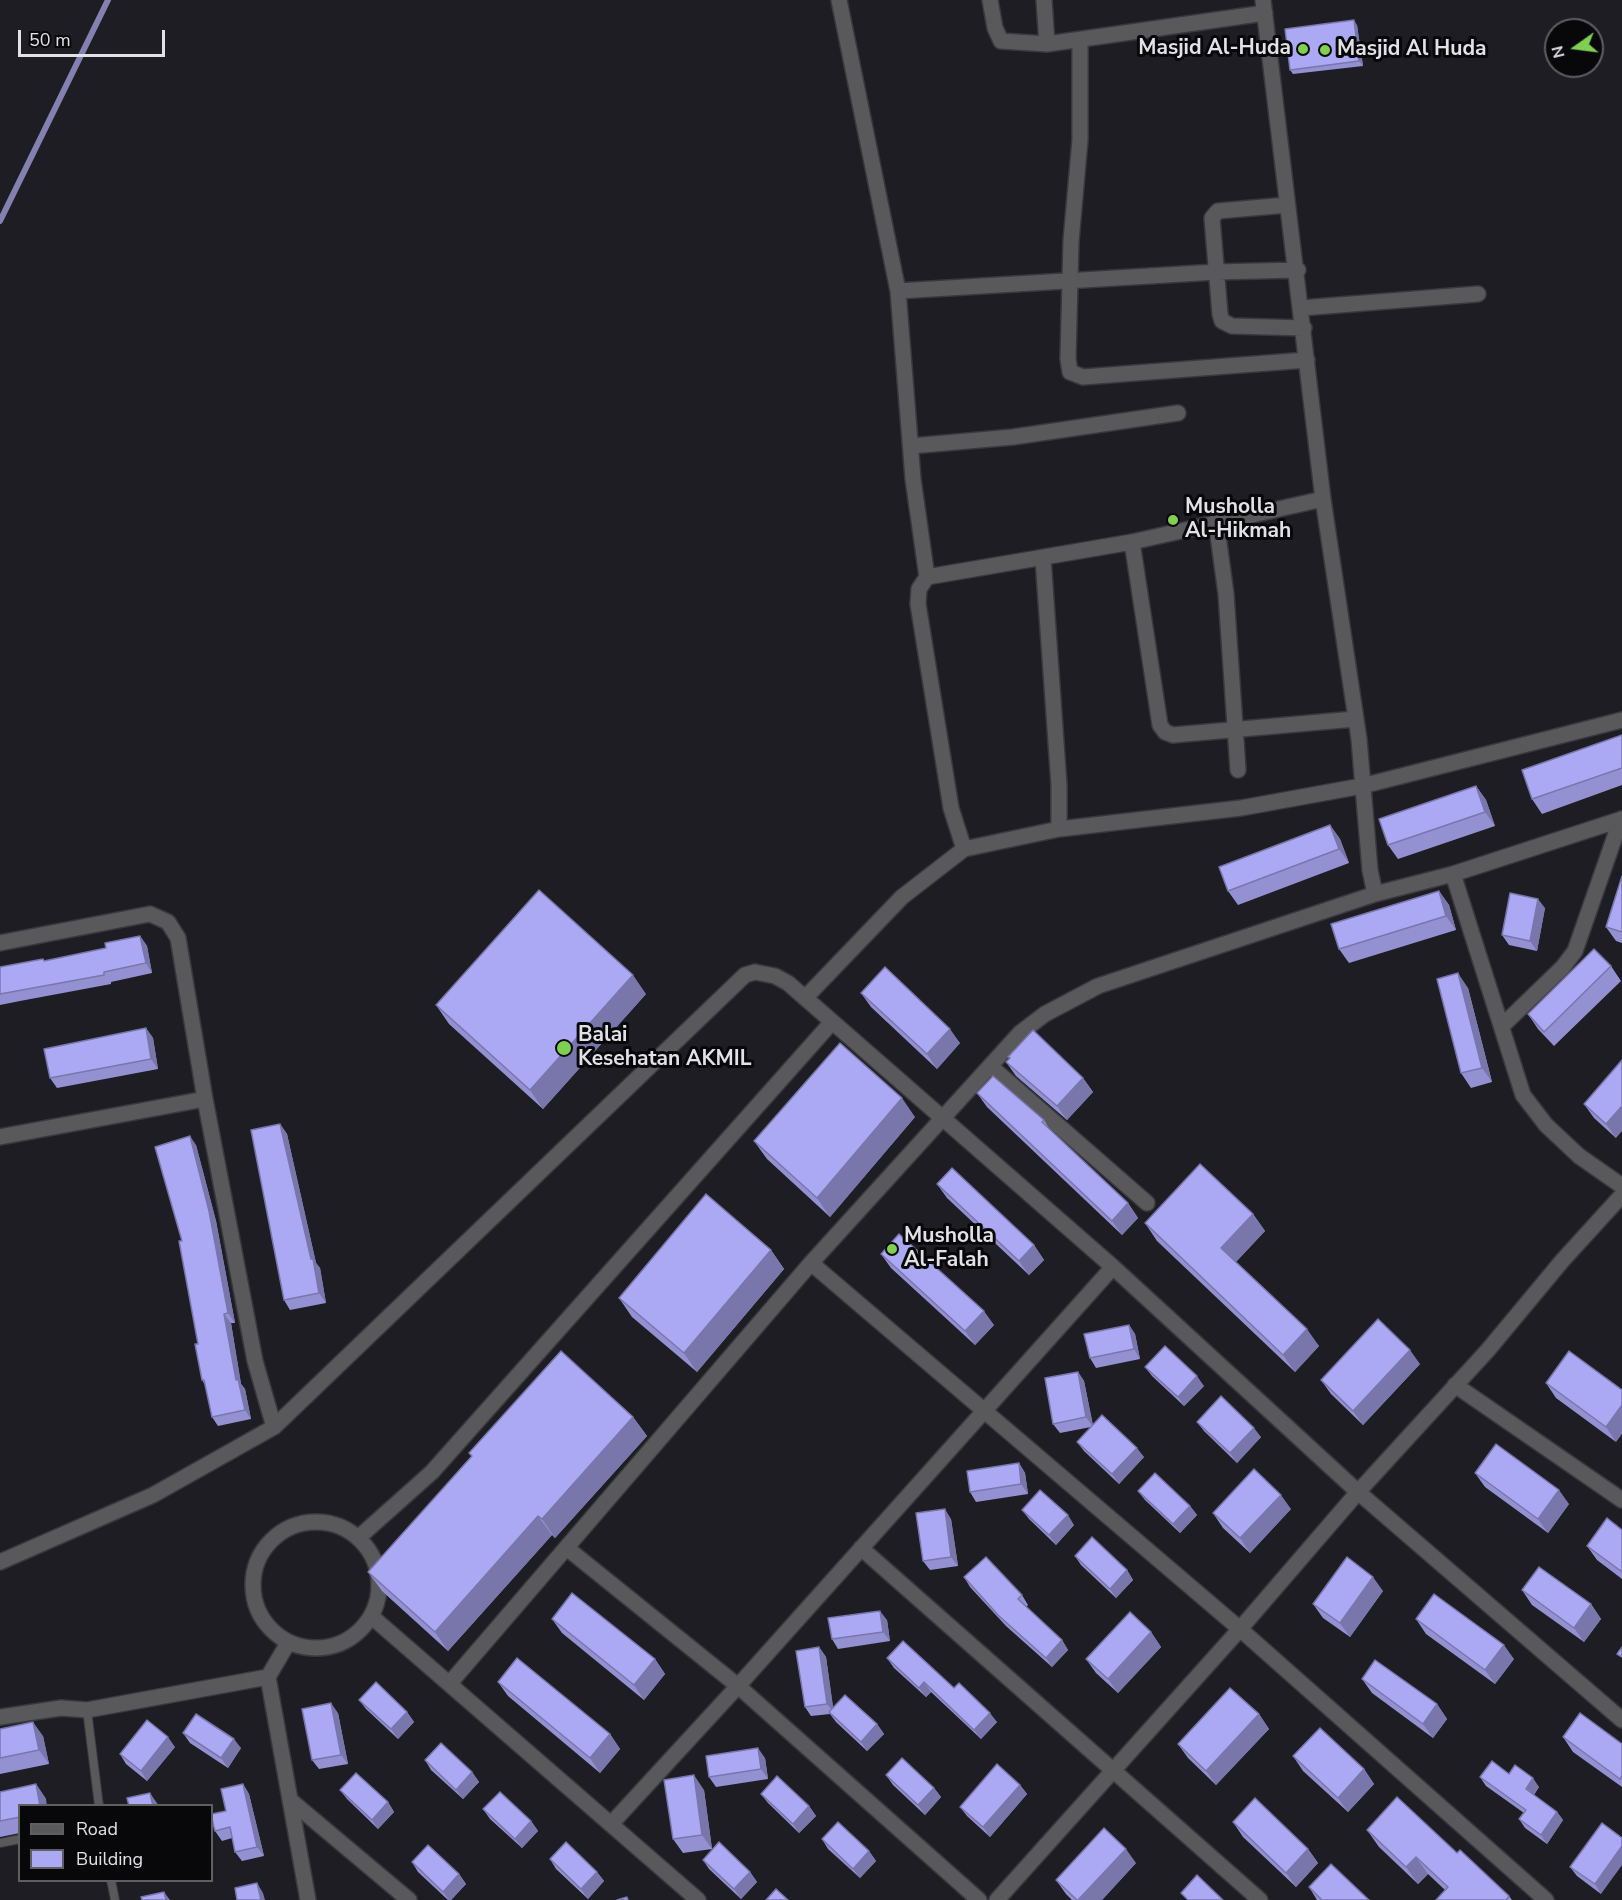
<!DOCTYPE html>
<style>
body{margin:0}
#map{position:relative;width:1622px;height:1900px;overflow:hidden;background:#1d1d23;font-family:"Nunito Sans",sans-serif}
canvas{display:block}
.legend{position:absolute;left:18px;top:1804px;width:195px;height:78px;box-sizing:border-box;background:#08080a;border:2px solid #5f5f62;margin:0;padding:8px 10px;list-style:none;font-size:18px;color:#e1e1e6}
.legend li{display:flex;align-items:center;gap:12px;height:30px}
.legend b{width:30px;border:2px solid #5f5f62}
.north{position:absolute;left:1544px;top:18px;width:60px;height:60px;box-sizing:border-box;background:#08080a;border:2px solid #5f5f62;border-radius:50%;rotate:256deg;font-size:16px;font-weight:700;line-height:24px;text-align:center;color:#e1e1e6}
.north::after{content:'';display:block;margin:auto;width:21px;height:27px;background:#7fd052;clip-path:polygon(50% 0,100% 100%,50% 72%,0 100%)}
.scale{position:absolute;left:18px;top:30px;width:147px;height:27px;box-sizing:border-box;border:3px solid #e1e1e6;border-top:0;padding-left:8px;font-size:18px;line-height:21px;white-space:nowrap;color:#e1e1e6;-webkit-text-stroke:4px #08080a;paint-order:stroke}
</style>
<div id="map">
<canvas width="1622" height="1900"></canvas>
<ul class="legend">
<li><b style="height:8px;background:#59595c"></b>Road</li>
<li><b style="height:16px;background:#aca9f4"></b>Building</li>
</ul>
<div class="north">N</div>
<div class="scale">50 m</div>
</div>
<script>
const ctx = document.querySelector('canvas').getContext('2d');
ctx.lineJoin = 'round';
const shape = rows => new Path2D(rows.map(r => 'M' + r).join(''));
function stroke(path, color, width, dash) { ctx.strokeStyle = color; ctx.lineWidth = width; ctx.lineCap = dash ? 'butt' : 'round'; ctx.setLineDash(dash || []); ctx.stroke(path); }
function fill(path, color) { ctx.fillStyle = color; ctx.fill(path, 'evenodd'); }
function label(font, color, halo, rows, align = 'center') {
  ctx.font = font + ' "Nunito Sans",sans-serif'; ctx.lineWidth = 6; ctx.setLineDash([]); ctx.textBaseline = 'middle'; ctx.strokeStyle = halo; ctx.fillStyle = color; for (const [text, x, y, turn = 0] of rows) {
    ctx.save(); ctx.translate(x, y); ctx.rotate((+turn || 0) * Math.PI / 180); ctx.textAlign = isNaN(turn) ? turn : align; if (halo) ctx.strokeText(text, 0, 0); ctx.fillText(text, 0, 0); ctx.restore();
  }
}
stroke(shape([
 [0,221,108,0]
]), '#8580b2', 6);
const service = shape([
 [87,1710,99,1806],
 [0,1843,20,1839],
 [111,1880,115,1900]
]);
const minor = shape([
 [839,0,898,291,913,479,927,577,919,589,918,604,951,808,964,849],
 [990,0,995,28,1001,41,1047,44],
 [1044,0,1047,44,1265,13],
 [1080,40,1080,140,1071,241,1068,359,1070,372,1083,377,1307,360],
 [1287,205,1218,211,1212,218,1220,314,1222,321,1232,326,1304,328],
 [898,291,1216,272,1298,270],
 [1301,308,1478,294],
 [911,446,1013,437,1178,413],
 [1216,521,1226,594,1238,770],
 [1132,542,1160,725,1165,732,1173,735,1355,719],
 [1043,558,1059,785,1059,829],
 [927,577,1132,542,1323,499],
 [1453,874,1523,1095,1546,1125,1579,1156,1622,1186],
 [1375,894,1453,874,1622,819],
 [0,943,150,914,168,922,178,938,205,1099,255,1361,274,1427],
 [805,998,902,897,964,849,1059,829,1241,808,1362,786,1622,720],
 [1502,1026,1563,967,1575,951,1621,819],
 [990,1066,1147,1203],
 [0,1137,205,1099],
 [811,1263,1240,1629,1546,1900],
 [1455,1385,1622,1500],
 '253 1585a63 63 0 1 1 126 0a63 63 0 1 1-126 0Z',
 [358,1538,432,1472,832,1022],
 [861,1548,1260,1900],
 [568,1549,738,1686,979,1900],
 [0,1562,153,1495,274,1427,745,975,755,972,775,976,788,983,1113,1267,1358,1492,1622,1720],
 [371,1616,698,1900],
 [288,1643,268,1677,308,1900],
 [450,1683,811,1263,1020,1033,1045,1014,1098,986,1375,894,1370,870,1359,739,1323,499,1263,0],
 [0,1717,61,1708,87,1710,268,1677],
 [290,1800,409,1900],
 [612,1823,738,1686,1113,1267],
 [997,1900,1240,1629,1358,1492,1488,1350,1562,1261,1622,1195]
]);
stroke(service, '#38383e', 10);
stroke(minor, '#38383e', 18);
stroke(service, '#59595c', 8);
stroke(minor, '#59595c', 15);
fill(shape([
 [1357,25,1363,66,1293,74,1290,70],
 [1622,735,1622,785,1542,814,1532,799],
 [1476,786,1486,800,1495,826,1398,859,1388,845],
 [1330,825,1340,839,1349,863,1238,905,1228,891],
 [1622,876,1622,943,1616,941,1606,927],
 [1439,891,1449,905,1456,930,1349,963,1339,949],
 [1545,908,1537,951,1509,945,1502,935],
 [140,936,147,946,152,973,111,982,111,984,20,1001,0,1005,0,967,43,959,45,961,106,948],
 [1611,966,1621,981,1554,1046,1538,1029,1528,1014],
 [1468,988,1492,1082,1471,1088,1461,1073],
 [861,993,960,1043,937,1069,871,1007],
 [646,994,543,1109,449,1024,436,1005],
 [146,1028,153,1038,158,1069,57,1088,50,1078],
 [1622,1060,1616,1138,1594,1118,1584,1104],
 [1006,1062,1083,1078,1093,1092,1067,1120,1016,1076],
 [977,1093,1044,1120,1050,1130,1128,1203,1138,1218,1122,1235,987,1107],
 [915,1117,830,1217,767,1159,754,1141],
 [280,1124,287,1134,316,1263,320,1268,326,1303,290,1310,284,1300],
 [196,1145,216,1221,235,1323,231,1323,241,1384,245,1389,251,1419,218,1426,212,1417,205,1385,202,1380,198,1344,182,1241],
 [937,1184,1034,1245,1044,1260,1029,1275,947,1198],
 [1253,1214,1265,1231,1236,1262,1319,1346,1295,1372,1157,1241,1145,1223],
 [771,1250,784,1269,697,1372,632,1317,619,1298],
 [881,1254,994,1325,975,1345,891,1268],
 [1129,1325,1135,1334,1140,1359,1096,1368,1090,1358],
 [1569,1351,1616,1442,1556,1398,1546,1383],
 [1420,1364,1363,1425,1331,1394,1321,1380],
 [1145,1367,1204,1386,1184,1406,1152,1376],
 [1078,1372,1084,1381,1093,1425,1144,1457,1119,1484,1084,1451,1077,1442,1091,1427,1060,1433,1053,1424],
 [633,1417,647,1436,555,1538,552,1535,448,1651,382,1591,368,1572,472,1457,469,1453],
 [1197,1422,1261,1437,1237,1463,1204,1431],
 [1019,1463,1025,1473,1028,1494,976,1502,970,1492],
 [1475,1473,1569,1504,1548,1533,1485,1487],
 [1138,1491,1190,1506,1197,1515,1180,1533,1145,1500],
 [1291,1509,1250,1553,1223,1528,1213,1513],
 [1022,1510,1074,1525,1056,1545,1029,1519],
 [951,1519,958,1566,930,1570,923,1561],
 [1622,1530,1622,1579,1597,1560,1587,1546],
 [1075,1556,1127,1570,1133,1580,1116,1598,1081,1565],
 [964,1577,1022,1595,1028,1605,1026,1607,1062,1640,1068,1650,1052,1667,1006,1626,970,1587],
 [1522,1590,1591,1604,1601,1619,1584,1642,1532,1605],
 [1383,1591,1350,1637,1323,1618,1313,1604],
 [552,1619,655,1659,665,1674,644,1700,562,1633],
 [1416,1619,1514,1659,1495,1684,1426,1634],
 [887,1620,890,1641,838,1649,832,1639],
 [1151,1632,1161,1647,1118,1693,1096,1673,1086,1659],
 [819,1647,826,1657,833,1708,877,1724,884,1734,867,1751,836,1722,830,1714,811,1716,805,1707],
 [887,1658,954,1688,997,1722,981,1739,931,1692,926,1697,894,1668],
 [1362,1679,1437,1704,1447,1719,1433,1738,1372,1693],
 [498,1682,610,1734,620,1749,600,1773,508,1696],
 [359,1700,407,1712,414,1722,398,1739,366,1709],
 [338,1713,348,1764,319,1769,312,1760],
 [1259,1714,1269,1729,1216,1785,1188,1758,1178,1744],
 [0,1729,43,1736,49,1764,0,1774],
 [183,1733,241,1748,228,1768,190,1743],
 [1563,1737,1622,1744,1622,1787,1573,1752],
 [175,1747,147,1781,126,1764,120,1754],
 [1293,1756,1364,1769,1374,1784,1348,1812,1303,1771],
 [765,1758,768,1779,716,1787,709,1777],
 [425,1760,472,1772,479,1782,463,1799,431,1770],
 [1509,1774,1539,1787,1534,1795,1557,1812,1563,1820,1547,1844,1525,1828,1519,1819,1524,1813,1486,1786,1480,1777],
 [886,1775,934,1788,941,1797,925,1815,893,1785],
 [36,1784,46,1799,20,1806,20,1833,0,1837,0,1792],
 [243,1784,249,1794,264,1856,242,1861,235,1852,232,1838,222,1841,215,1831,226,1811],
 [1020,1785,1027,1794,990,1837,967,1816,960,1807],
 [340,1790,388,1802,394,1812,378,1829,347,1799],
 [704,1790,712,1849,683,1853,673,1839],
 [761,1794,809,1806,816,1816,799,1833,768,1803],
 [483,1809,531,1821,538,1831,522,1848,490,1819],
 [1233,1822,1308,1849,1318,1863,1296,1887,1243,1837],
 [1602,1823,1601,1894,1577,1876,1570,1867],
 [1367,1830,1457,1853,1509,1896,1512,1900,1436,1900,1445,1890,1428,1874,1418,1884,1379,1847],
 [822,1839,869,1851,876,1861,860,1878,828,1849],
 [550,1859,597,1872,604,1881,588,1899,556,1869],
 [703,1860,750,1872,757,1882,741,1899,709,1869],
 [412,1862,459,1874,466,1884,451,1900,448,1900,418,1872],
 [1136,1863,1102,1900,1072,1900,1066,1894,1056,1880],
 [1309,1887,1369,1900,1317,1900]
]), '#9491d2');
fill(shape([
 [1354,20,1357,25,1363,66,1359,61],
 [1476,786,1486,800,1495,826,1485,812],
 [1330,825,1340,839,1349,863,1339,849],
 [1439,891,1449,905,1456,930,1446,916],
 [1538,899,1545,908,1537,951,1530,941],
 [140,936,147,946,152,973,146,963],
 [1458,973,1468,988,1492,1082,1482,1068],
 [633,975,646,994,543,1109,530,1090],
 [146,1028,153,1038,158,1069,151,1059],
 [950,1029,960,1043,937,1069,927,1054],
 [1083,1078,1093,1092,1067,1120,1057,1106],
 [902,1098,915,1117,830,1217,817,1198],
 [1622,1106,1622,1131,1616,1138,1606,1124],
 [280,1124,287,1134,316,1263,320,1268,326,1303,319,1293],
 [190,1136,196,1145,216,1221,235,1323,228,1313],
 [1128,1203,1138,1218,1122,1235,1112,1221],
 [1253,1214,1265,1231,1233,1265,1221,1248],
 [1034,1245,1044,1260,1029,1275,1019,1261],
 [771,1250,784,1269,697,1372,684,1353],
 [984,1311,994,1325,975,1345,965,1331],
 [224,1314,231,1323,241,1384,245,1389,251,1419,245,1410,236,1380],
 [1129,1325,1135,1334,1140,1359,1134,1349],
 [1307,1329,1319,1346,1295,1372,1283,1355],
 [1410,1350,1420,1364,1363,1425,1353,1411],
 [1078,1372,1084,1381,1093,1427,1086,1417],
 [1197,1376,1204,1386,1184,1406,1178,1397],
 [1622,1405,1622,1434,1616,1442,1606,1427],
 [633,1417,647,1436,555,1538,542,1519],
 [1254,1428,1261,1437,1237,1463,1230,1453],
 [1137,1448,1144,1457,1119,1484,1112,1474],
 [1019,1463,1025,1473,1028,1494,1021,1484],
 [1559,1490,1569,1504,1548,1533,1538,1519],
 [1281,1495,1291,1509,1250,1553,1240,1538],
 [1190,1506,1197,1515,1180,1533,1173,1524],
 [945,1509,951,1519,958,1566,951,1557],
 [1068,1515,1074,1525,1056,1545,1049,1535],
 [538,1516,552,1535,448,1651,435,1632],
 [1127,1570,1133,1580,1116,1598,1110,1589],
 [1373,1577,1383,1591,1350,1637,1340,1623],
 [1591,1604,1601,1619,1584,1642,1574,1628],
 [880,1611,887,1620,890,1641,883,1632],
 [1151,1632,1161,1647,1118,1693,1108,1679],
 [1062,1640,1068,1650,1052,1667,1046,1658],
 [1504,1645,1514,1659,1495,1684,1485,1670],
 [819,1647,826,1657,834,1713,827,1704],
 [655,1659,665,1674,644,1700,634,1685],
 [924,1682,931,1692,926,1697,919,1688],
 [331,1703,338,1713,348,1764,341,1755],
 [1437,1704,1447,1719,1433,1738,1423,1724],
 [407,1712,414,1722,398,1739,391,1729],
 [990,1713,997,1722,981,1739,974,1730],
 [1259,1714,1269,1729,1216,1785,1206,1771],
 [33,1722,43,1736,49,1764,39,1750],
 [877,1724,884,1734,867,1751,861,1742],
 [610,1734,620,1749,600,1773,590,1758],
 [168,1737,175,1747,147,1781,141,1771],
 [234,1739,241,1748,228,1768,221,1758],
 [758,1748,765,1758,768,1779,761,1769],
 [1364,1769,1374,1784,1348,1812,1338,1798],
 [472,1772,479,1782,463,1799,456,1790],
 [694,1775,704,1790,712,1849,702,1835],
 [1533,1778,1539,1787,1532,1797,1526,1789],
 [36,1784,46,1799,47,1806,40,1806],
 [243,1784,249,1794,264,1856,257,1847],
 [1020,1785,1027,1794,990,1837,983,1827],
 [934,1788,941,1797,925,1815,918,1805],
 [150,1793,159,1806,153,1806],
 [388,1802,394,1812,378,1829,372,1820],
 [809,1806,816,1816,799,1833,793,1824],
 [1557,1812,1563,1820,1547,1844,1541,1835],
 [531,1821,538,1831,522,1848,515,1839],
 [1622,1846,1622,1865,1601,1894,1595,1884],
 [1126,1849,1136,1863,1102,1900,1078,1900],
 [1308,1849,1318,1863,1296,1887,1286,1873],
 [869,1851,876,1861,860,1878,853,1869],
 [1416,1857,1428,1874,1418,1884,1406,1867],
 [597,1872,604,1881,588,1899,581,1889],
 [750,1872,757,1882,741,1899,734,1889],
 [459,1874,466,1884,451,1900,449,1900,443,1892],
 [257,1883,263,1893,265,1900,261,1900],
 [164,1892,170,1900,166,1900]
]), '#7876ab');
const building = shape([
 [1354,20,1359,61,1290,70,1285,29,1354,20],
 [1622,735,1622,768,1532,799,1522,770,1622,735],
 [1476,786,1485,812,1388,845,1379,819,1476,786],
 [1330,825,1339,849,1228,891,1219,867,1330,825],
 [1622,876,1622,932,1606,927,1622,876],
 [539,890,633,975,530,1090,436,1005,539,890],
 [1439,891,1446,916,1339,949,1331,924,1439,891],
 [1510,893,1538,899,1530,941,1502,935,1510,893],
 [140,936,146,963,104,972,104,975,0,994,0,967,43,959,44,961,106,948,105,943,140,936],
 [1594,949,1611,966,1544,1032,1528,1014,1594,949],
 [885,967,950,1029,927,1054,861,993,885,967],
 [1458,973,1482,1068,1461,1073,1437,979,1458,973],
 [146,1028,151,1059,50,1078,44,1049,146,1028],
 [1033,1030,1083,1078,1057,1106,1006,1062,1010,1058,1008,1057,1033,1030],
 [840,1043,902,1098,817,1198,754,1141,840,1043],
 [1622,1060,1622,1106,1606,1124,1584,1104,1622,1060],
 [993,1076,1044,1120,1042,1122,1128,1203,1112,1221,977,1093,993,1076],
 [280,1124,311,1259,313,1259,319,1293,284,1300,251,1130,280,1124],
 [190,1136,209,1211,228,1313,224,1314,236,1380,238,1379,245,1410,212,1417,204,1380,202,1380,195,1344,198,1344,179,1241,182,1241,155,1147,190,1136],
 [1200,1164,1253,1214,1221,1248,1307,1329,1283,1355,1145,1223,1200,1164],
 [952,1168,1034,1245,1019,1261,937,1184,952,1168],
 [706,1194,771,1250,684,1353,619,1298,706,1194],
 [899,1234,984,1311,965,1331,881,1254,899,1234],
 [1378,1319,1410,1350,1353,1411,1321,1380,1378,1319],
 [1129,1325,1134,1349,1090,1358,1084,1334,1129,1325],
 [1165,1346,1197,1376,1178,1397,1145,1367,1165,1346],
 [561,1351,633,1417,542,1519,538,1516,435,1632,368,1572,472,1456,469,1453,561,1351],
 [1569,1351,1622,1390,1622,1405,1606,1427,1546,1383,1569,1351],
 [1078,1372,1086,1417,1053,1424,1045,1378,1078,1372],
 [1221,1396,1254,1428,1230,1453,1197,1422,1221,1396],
 [1102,1415,1137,1448,1112,1474,1077,1442,1102,1415],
 [1496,1444,1559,1490,1538,1519,1475,1473,1496,1444],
 [1019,1463,1021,1484,970,1492,967,1471,1019,1463],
 [1254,1469,1281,1495,1240,1538,1213,1513,1254,1469],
 [1155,1473,1190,1506,1173,1524,1138,1491,1155,1473],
 [1040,1490,1068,1515,1049,1535,1022,1510,1040,1490],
 [945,1509,951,1557,923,1561,916,1513,945,1509],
 [1607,1518,1622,1530,1622,1572,1587,1546,1607,1518],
 [1092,1537,1127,1570,1110,1589,1075,1556,1092,1537],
 [986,1557,1022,1595,1018,1599,1062,1640,1046,1658,999,1616,964,1577,986,1557],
 [1347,1557,1373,1577,1340,1623,1313,1604,1347,1557],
 [1539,1567,1591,1604,1574,1628,1522,1590,1539,1567],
 [572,1593,655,1659,634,1685,552,1619,572,1593],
 [1434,1594,1504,1645,1485,1670,1416,1619,1434,1594],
 [880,1611,883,1632,832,1639,828,1618,880,1611],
 [1130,1612,1151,1632,1108,1679,1086,1659,1130,1612],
 [903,1641,954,1688,959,1683,990,1713,974,1730,924,1682,919,1688,887,1658,903,1641],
 [819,1647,827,1704,805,1707,796,1651,819,1647],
 [1622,1647,1622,1657,1617,1654,1622,1647],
 [517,1658,610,1734,590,1758,498,1682,517,1658],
 [1375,1660,1437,1704,1423,1724,1362,1679,1375,1660],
 [376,1682,407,1712,391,1729,359,1700,376,1682],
 [1230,1688,1259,1714,1206,1771,1178,1744,1230,1688],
 [845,1695,877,1724,861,1742,829,1712,845,1695],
 [331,1703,341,1755,312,1760,302,1709,331,1703],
 [1580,1713,1622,1744,1622,1776,1620,1779,1563,1737,1580,1713],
 [196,1714,234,1739,221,1758,183,1733,196,1714],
 [147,1720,168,1737,141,1771,120,1754,147,1720],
 [33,1722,39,1750,0,1758,0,1729,33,1722],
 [1320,1728,1364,1769,1338,1798,1293,1756,1320,1728],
 [441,1743,472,1772,456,1790,425,1760,441,1743],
 [758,1748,761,1769,709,1777,706,1756,758,1748],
 [902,1758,934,1788,918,1805,886,1775,902,1758],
 [1492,1761,1509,1774,1515,1765,1533,1778,1526,1789,1557,1812,1541,1835,1519,1819,1526,1810,1480,1777,1492,1761],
 [997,1764,1020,1785,983,1827,960,1807,997,1764],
 [356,1773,388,1802,372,1820,340,1790,356,1773],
 [694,1775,702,1835,673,1839,664,1780,694,1775],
 [777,1776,809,1806,793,1824,761,1794,777,1776],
 [36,1784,40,1806,20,1806,20,1817,0,1821,0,1792,36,1784],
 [243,1784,257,1847,235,1852,230,1827,215,1831,212,1819,212,1814,226,1811,221,1789,243,1784],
 [500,1792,531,1821,515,1839,483,1809,500,1792],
 [150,1793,153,1806,129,1806,127,1798,150,1793],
 [1397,1797,1457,1853,1460,1850,1509,1896,1506,1900,1436,1900,1448,1887,1416,1857,1406,1867,1367,1830,1397,1797],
 [1255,1798,1308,1849,1286,1873,1233,1822,1255,1798],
 [838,1822,869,1851,853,1869,822,1839,838,1822],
 [1602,1823,1622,1838,1622,1846,1595,1884,1570,1867,1602,1823],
 [1104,1828,1126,1849,1078,1900,1077,1900,1056,1880,1104,1828],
 [566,1842,597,1872,581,1889,550,1859,566,1842],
 [719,1842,750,1872,734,1889,703,1860,719,1842],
 [428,1845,459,1874,443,1892,412,1862,428,1845],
 [1331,1864,1369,1900,1322,1900,1309,1887,1331,1864],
 [1197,1875,1223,1900,1188,1900,1181,1893,1197,1875],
 [257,1883,261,1900,237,1900,235,1888,257,1883],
 [776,1889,788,1900,766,1900,776,1889],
 [164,1892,166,1900,142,1900,141,1897,164,1892],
 [627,1897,628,1900,617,1900,627,1897]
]);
fill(building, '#aca9f4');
stroke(building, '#7876ab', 1.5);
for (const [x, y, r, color] of [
 [1303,49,6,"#7fd052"],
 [1325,50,6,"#7fd052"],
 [1173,520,6,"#7fd052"],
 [564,1048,8,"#7fd052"],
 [892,1249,6,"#7fd052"]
]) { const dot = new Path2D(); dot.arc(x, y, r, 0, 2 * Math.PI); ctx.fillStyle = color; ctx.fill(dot); stroke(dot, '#08080a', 2); }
label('bold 21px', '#e1e1e6', '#08080a', [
 ["Masjid Al-Huda",1291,49,"right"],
 ["Masjid Al Huda",1337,50],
 ["Musholla",1185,508],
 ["Al-Hikmah",1185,532],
 ["Balai",578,1036],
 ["Kesehatan AKMIL",578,1060],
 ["Musholla",904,1237],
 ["Al-Falah",904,1261]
], 'left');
</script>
